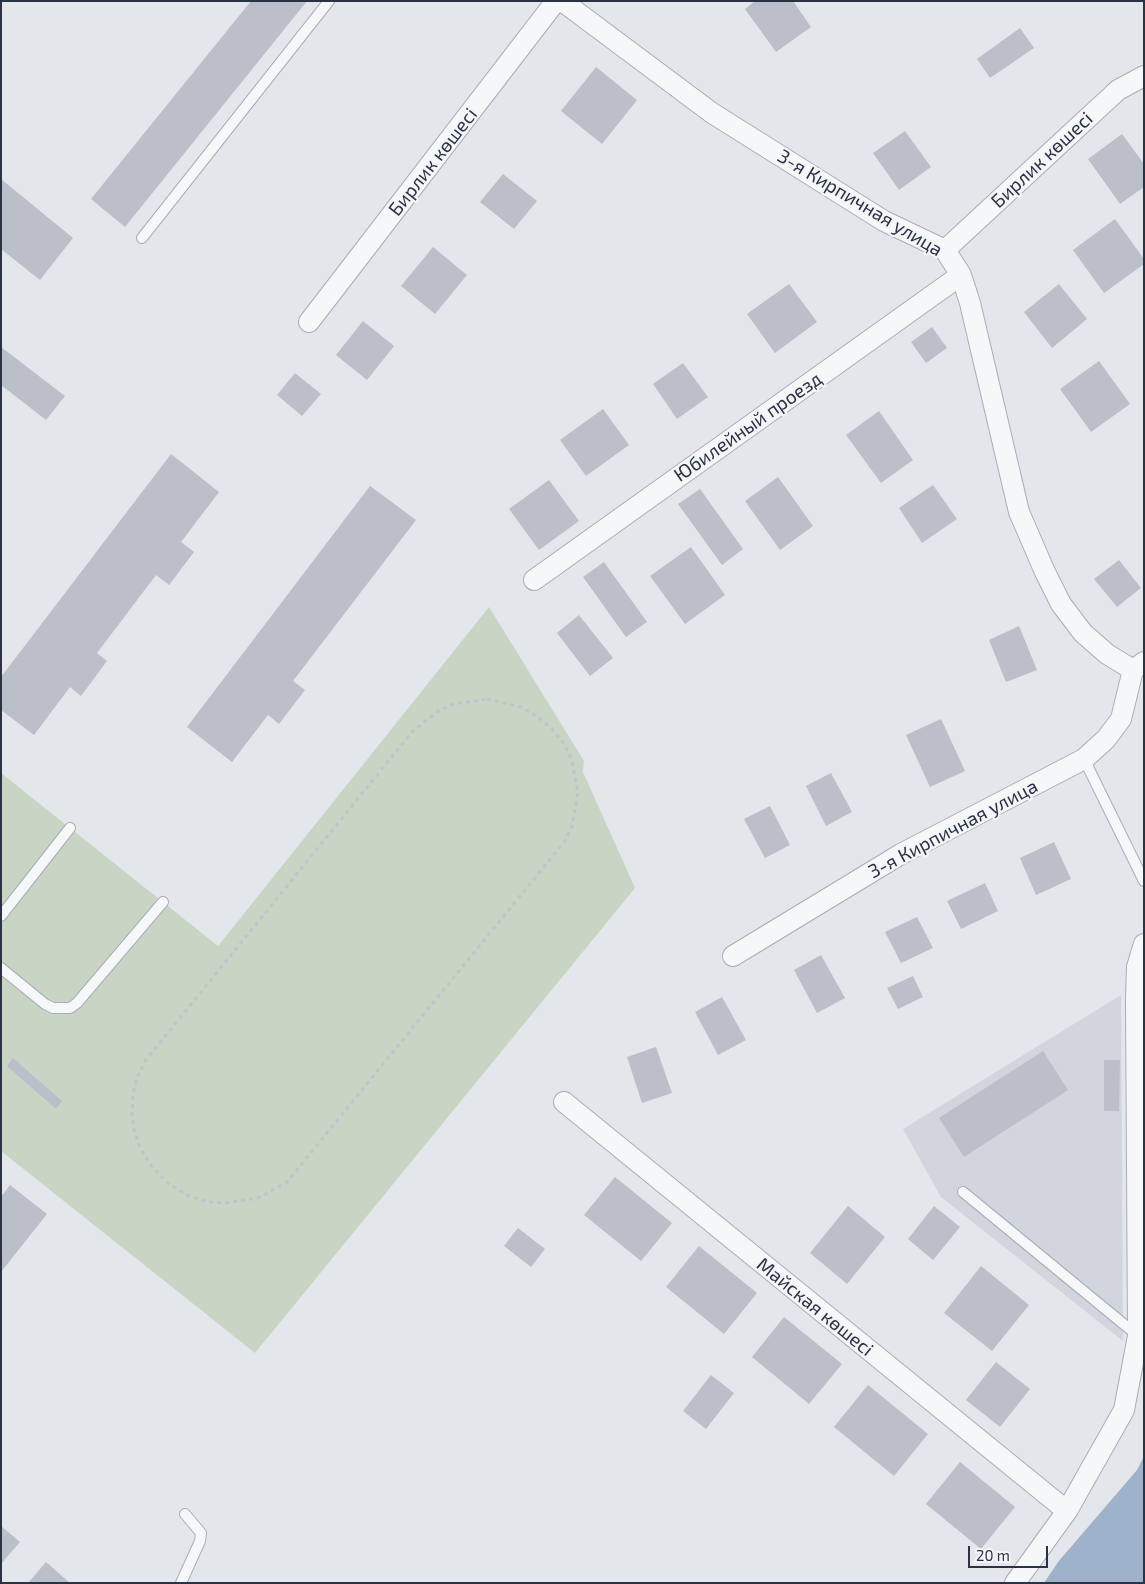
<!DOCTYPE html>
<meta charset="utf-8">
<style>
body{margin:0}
#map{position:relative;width:1145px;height:1584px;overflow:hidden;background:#e3e6eb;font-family:"Exo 2",sans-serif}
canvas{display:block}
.frame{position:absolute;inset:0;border:2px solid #2a3344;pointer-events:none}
.scale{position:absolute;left:968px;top:1546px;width:80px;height:22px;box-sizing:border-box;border:2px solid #2a3344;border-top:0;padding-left:6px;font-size:15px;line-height:18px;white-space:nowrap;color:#2a3344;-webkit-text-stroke:4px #f3f5f8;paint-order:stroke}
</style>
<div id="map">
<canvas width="1145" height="1584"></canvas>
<div class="frame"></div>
<div class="scale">20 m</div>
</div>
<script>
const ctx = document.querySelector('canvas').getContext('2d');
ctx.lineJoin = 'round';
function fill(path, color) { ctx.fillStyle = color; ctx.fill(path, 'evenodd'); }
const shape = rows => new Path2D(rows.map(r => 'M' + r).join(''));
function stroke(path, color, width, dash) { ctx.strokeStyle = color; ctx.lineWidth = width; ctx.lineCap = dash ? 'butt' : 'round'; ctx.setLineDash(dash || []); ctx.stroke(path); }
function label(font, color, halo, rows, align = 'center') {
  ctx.font = font + ' "Exo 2",sans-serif'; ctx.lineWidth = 4.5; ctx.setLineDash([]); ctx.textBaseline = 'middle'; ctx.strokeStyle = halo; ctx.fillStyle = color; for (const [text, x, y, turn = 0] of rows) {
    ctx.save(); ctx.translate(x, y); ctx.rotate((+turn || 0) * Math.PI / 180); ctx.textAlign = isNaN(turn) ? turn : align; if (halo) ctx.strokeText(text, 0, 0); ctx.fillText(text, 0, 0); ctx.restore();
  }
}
fill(shape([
 [1121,995,1123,1341,941,1197,903,1129]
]), '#d1d5dd');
fill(shape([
 [489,607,584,761,583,772,635,888,255,1353,1,1151,1,773,218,946]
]), '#c8d5c4');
fill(shape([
 [1144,1456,1144,1583,1044,1583,1058,1562,1137,1470]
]), '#9eb3cb');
fill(shape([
 [251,1,307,1,125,227,91,199],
 [755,1,793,1,811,27,776,52,745,9],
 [1020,28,1034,48,990,78,977,59],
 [596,67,637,100,602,144,561,111],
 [905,131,931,167,899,190,873,153],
 [1122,134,1144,164,1144,187,1120,204,1088,159],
 [503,174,537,201,514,229,480,202],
 [1,179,73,238,40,280,1,249],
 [1115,219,1144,259,1144,264,1104,293,1073,250],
 [433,247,467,275,435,314,401,286],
 [789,284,817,322,775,353,747,314],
 [1059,284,1087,319,1052,348,1024,312],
 [363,321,394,346,367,380,336,355],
 [932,327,947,348,926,363,911,342],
 [1,347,65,396,46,420,1,385],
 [1099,361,1130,404,1091,432,1060,389],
 [683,363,708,397,677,419,653,384],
 [295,373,321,394,302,416,277,395],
 [603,409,629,445,586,476,560,440],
 [879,411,913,460,881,483,846,435],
 [171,454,219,492,181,542,194,552,169,585,156,575,97,653,107,661,81,696,70,687,34,735,1,710,1,677],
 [778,477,813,526,780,550,745,501],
 [549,480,579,521,539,550,509,509],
 [933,485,957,519,922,543,899,508],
 [370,486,416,520,293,681,305,690,279,724,268,715,232,762,187,727],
 [700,489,743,549,722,565,678,504],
 [691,547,725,595,685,624,650,576],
 [1119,560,1141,588,1117,607,1094,579],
 [604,562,647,622,626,637,583,577],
 [579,615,613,658,590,676,557,633],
 [1019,626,1037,670,1006,682,989,640],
 [941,719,965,771,930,787,906,735],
 [831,773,852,812,826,826,806,786],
 [770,806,790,845,765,858,744,819],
 [1054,842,1071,879,1036,895,1020,858],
 [985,883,998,911,961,929,947,901],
 [917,917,933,948,901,963,885,932],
 [821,955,845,998,817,1013,794,970],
 [913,976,923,997,898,1009,887,988],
 [722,997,746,1040,718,1055,695,1012],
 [656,1047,672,1093,642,1103,627,1057],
 [1043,1051,1068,1090,964,1157,939,1118],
 [13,1058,62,1101,56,1109,7,1066],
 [1104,1060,1120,1060,1119,1111,1104,1111],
 [615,1177,672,1223,641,1261,584,1215],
 [10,1185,47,1214,1,1272,1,1197],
 [848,1206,885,1237,847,1284,810,1253],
 [934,1206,960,1227,933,1260,908,1239],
 [518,1228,545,1249,531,1267,504,1246],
 [699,1246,757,1293,724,1334,666,1287],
 [981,1266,1029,1305,992,1351,944,1313],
 [784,1317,842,1364,809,1404,752,1357],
 [996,1362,1030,1389,1000,1427,966,1400],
 [711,1375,734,1393,706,1429,683,1411],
 [868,1385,928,1434,894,1476,834,1427],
 [960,1462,1015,1507,981,1549,926,1504],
 [1,1526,20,1542,1,1564],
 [46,1562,70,1583,28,1583]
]), '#babfc9');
const service = shape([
 [142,238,329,1],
 [1084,759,1144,881],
 [1,916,70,828],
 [1,968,45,1004,53,1008,70,1008,77,1003,163,902],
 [963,1192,1137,1335],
 [181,1583,200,1541,201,1533,185,1514]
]);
const minor = shape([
 [562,1,712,113,884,221,945,250,961,275,970,303,1019,512,1045,572,1061,604,1083,633,1107,654,1133,670],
 [945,250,1118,90,1144,76],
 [309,322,556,1],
 [534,580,961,275],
 [733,956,901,854,1084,759,1106,739,1121,719,1133,670,1144,662],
 [564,1102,1067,1511],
 [1015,1583,1067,1511,1124,1410,1138,1336,1136,998,1137,967,1144,944]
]);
stroke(service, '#a8adb6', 12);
stroke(minor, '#a8adb6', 22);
stroke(shape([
 [487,699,521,707,538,717,552,729,564,744,572,761,578,793,572,826,565,841,287,1182,258,1198,225,1203,208,1202,189,1196,169,1184,153,1168,140,1148,134,1129,132,1113,133,1094,137,1078,145,1061,412,732,438,711,453,704,487,699]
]), '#c1c4ca', 3, [4, 4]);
stroke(service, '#f6f7f9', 10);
stroke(minor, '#f6f7f9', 20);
label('19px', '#2a3344', '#f3f5f8', [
 ["Бирлик көшесі",1042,160,-43],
 ["Бирлик көшесі",433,162,-52],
 ["3-я Кирпичная улица",860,203,31],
 ["Юбилейный проезд",748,427,-35],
 ["3-я Кирпичная улица",953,829,-28],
 ["Майская көшесі",815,1307,39]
]);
</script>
